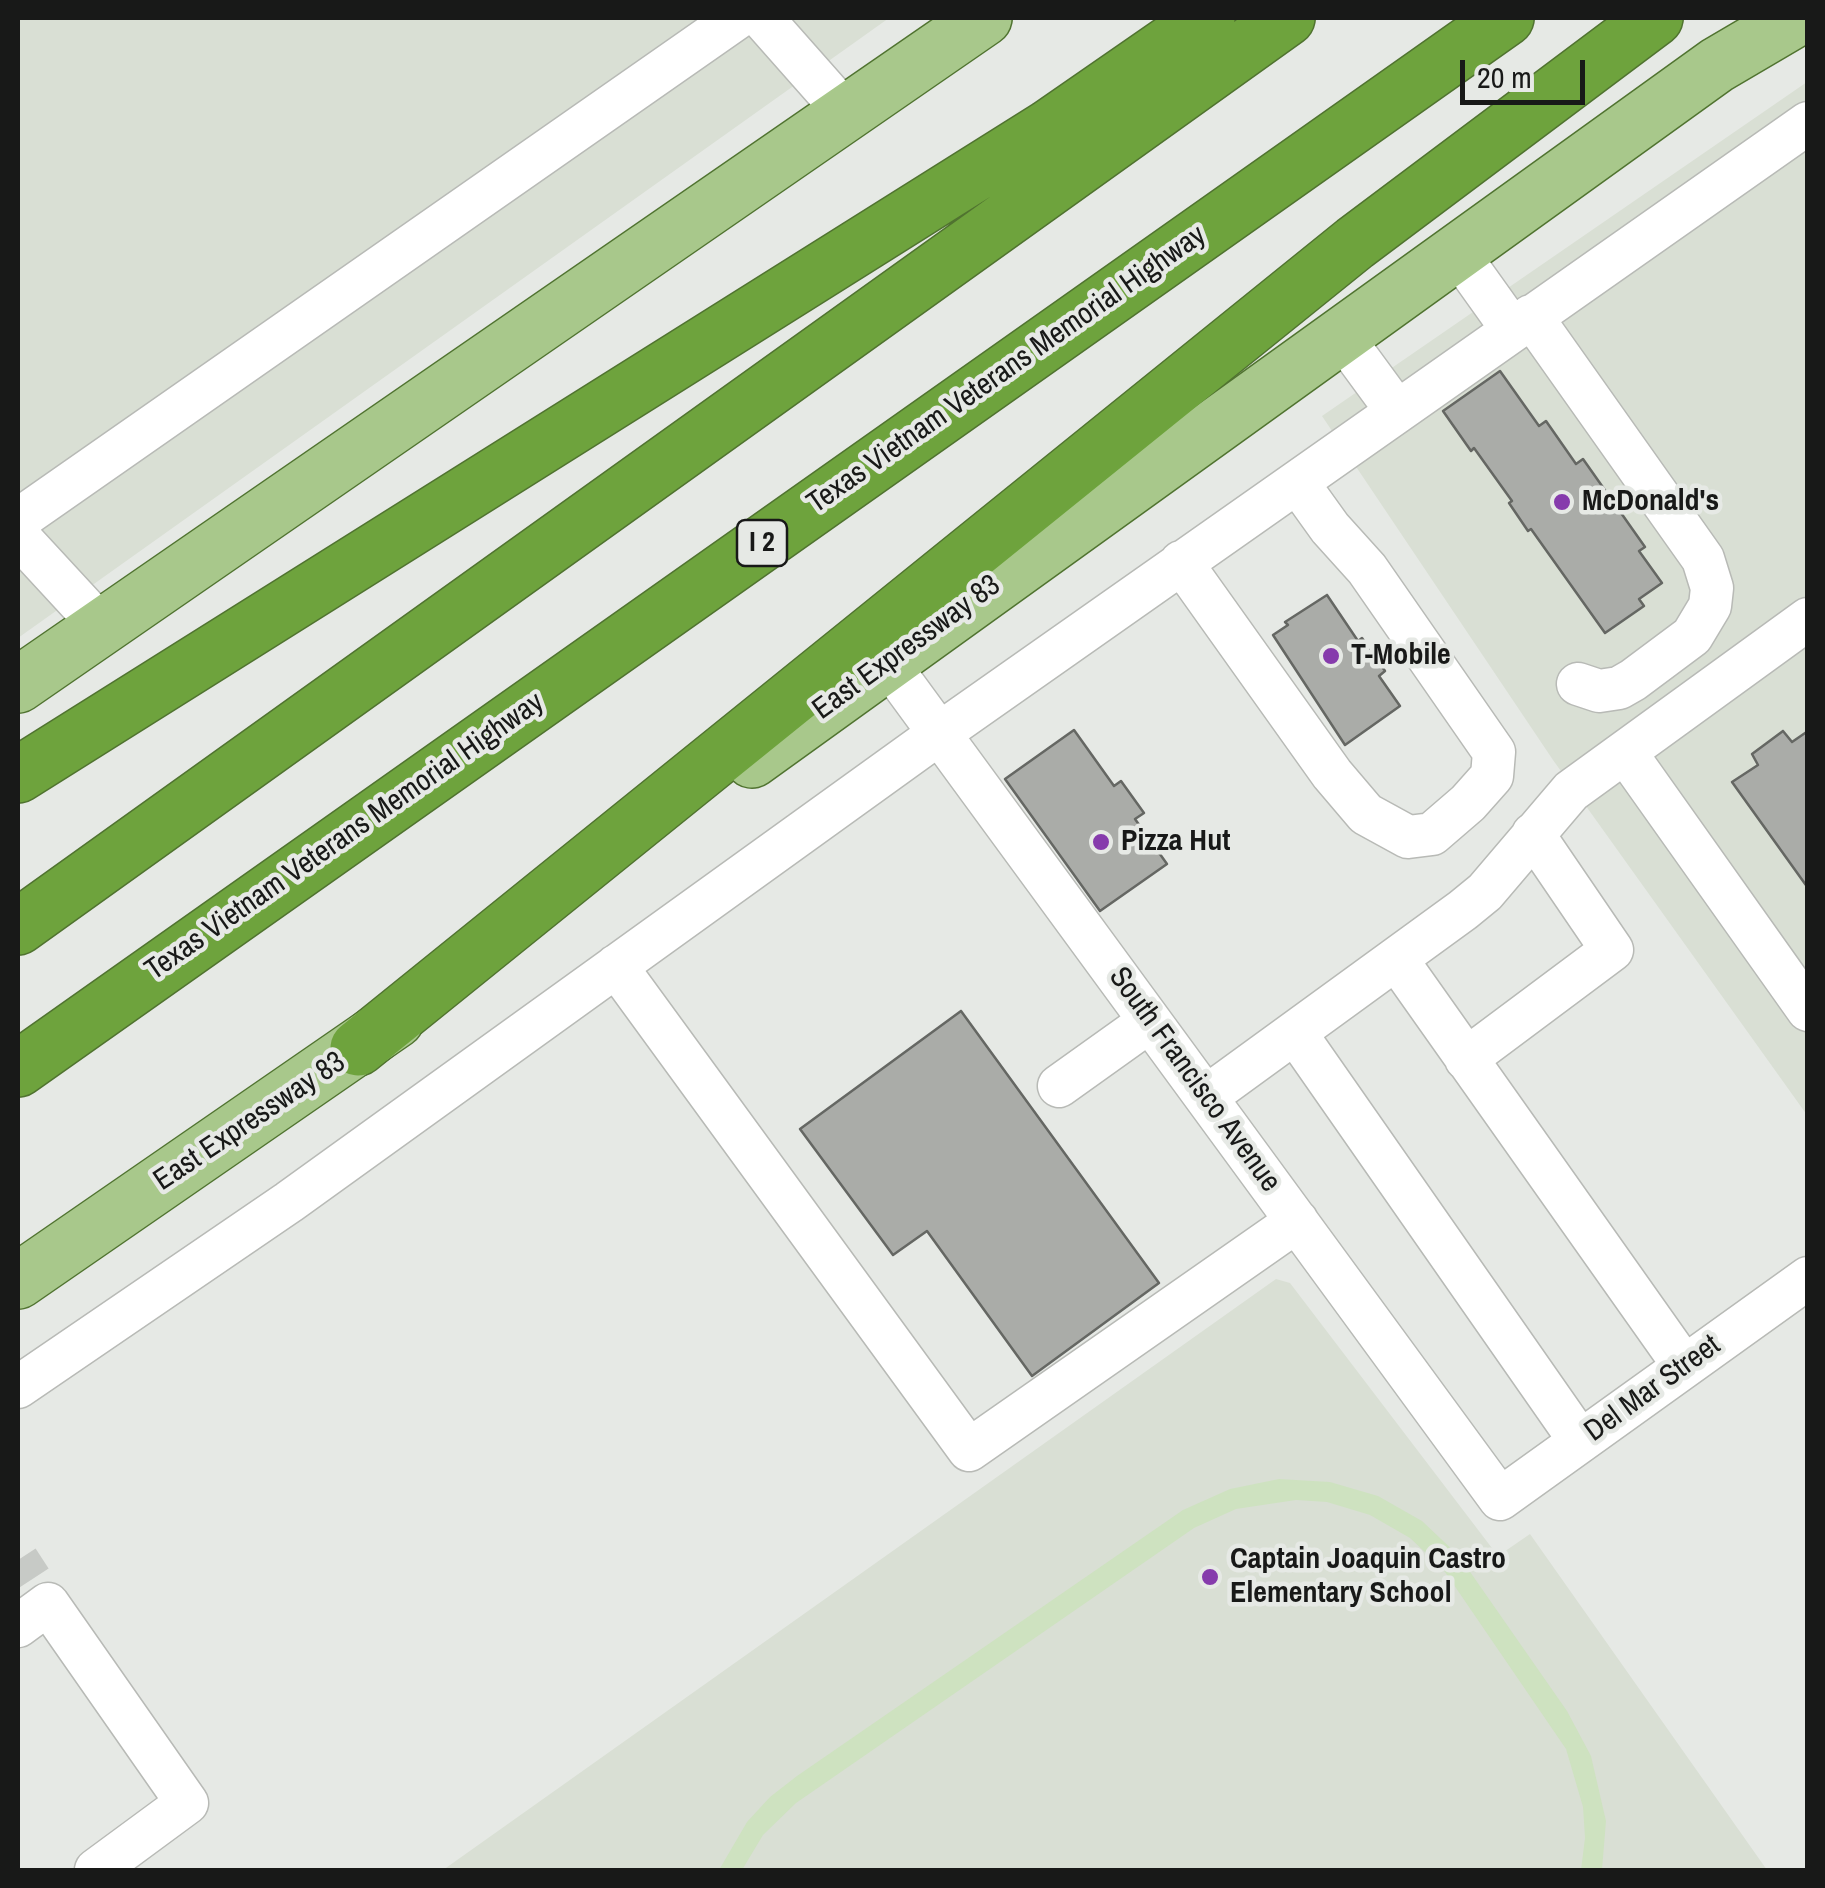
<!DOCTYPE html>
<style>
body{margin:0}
#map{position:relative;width:1825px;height:1888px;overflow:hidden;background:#e6e9e5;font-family:"Archivo Narrow",sans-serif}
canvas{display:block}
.frame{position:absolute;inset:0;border:20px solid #181918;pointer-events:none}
.scale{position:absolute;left:1460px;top:60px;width:125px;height:45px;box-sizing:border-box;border:5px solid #181918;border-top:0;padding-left:12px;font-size:30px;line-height:35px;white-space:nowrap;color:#181918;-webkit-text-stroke:8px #e6e9e5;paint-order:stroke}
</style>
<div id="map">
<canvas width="1825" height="1888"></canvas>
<div class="frame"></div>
<div class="scale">20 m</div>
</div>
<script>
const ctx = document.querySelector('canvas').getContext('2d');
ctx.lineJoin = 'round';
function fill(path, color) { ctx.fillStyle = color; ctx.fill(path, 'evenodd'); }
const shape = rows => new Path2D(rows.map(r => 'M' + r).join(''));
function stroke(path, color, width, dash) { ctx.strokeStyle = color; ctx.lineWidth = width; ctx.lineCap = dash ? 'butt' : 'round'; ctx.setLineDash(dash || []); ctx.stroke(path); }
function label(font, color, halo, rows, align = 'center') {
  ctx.font = font + ' "Archivo Narrow",sans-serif'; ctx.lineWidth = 9; ctx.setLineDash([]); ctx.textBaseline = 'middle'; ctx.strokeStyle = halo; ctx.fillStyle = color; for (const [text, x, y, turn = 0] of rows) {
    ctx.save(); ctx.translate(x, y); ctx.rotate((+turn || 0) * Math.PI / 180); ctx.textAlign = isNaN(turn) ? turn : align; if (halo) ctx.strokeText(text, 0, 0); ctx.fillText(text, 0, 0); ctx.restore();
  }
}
fill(shape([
 [18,18,889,18,18,638],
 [1807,82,1807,1115,1553,760,1322,416],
 [1276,1279,1290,1283,1498,1556,1530,1534,1767,1870,443,1870]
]), '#d9dfd4');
fill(shape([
 [1279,1479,1330,1482,1378,1496,1422,1521,1459,1556,1567,1711,1591,1756,1606,1821,1602,1870,1581,1870,1585,1838,1583,1807,1566,1749,1443,1569,1410,1538,1370,1515,1327,1502,1296,1500,1236,1509,1194,1528,796,1803,763,1835,742,1870,719,1870,747,1822,770,1797,797,1776,1183,1510,1230,1489]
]), '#cee2c0');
const building = shape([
 [1500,371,1539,426,1546,421,1576,464,1583,459,1645,547,1639,551,1662,583,1639,599,1644,606,1605,633,1531,529,1528,531,1509,503,1512,501,1474,448,1471,451,1443,411,1500,371],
 [1327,595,1358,641,1362,638,1385,671,1379,676,1400,706,1345,745,1273,635,1288,625,1285,622,1327,595],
 [1074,730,1114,786,1121,781,1144,813,1135,819,1167,864,1100,911,1005,779,1074,730],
 [1783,731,1792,742,1808,731,1808,888,1732,782,1758,765,1752,754,1783,731],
 [961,1011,1159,1283,1032,1376,927,1231,893,1255,800,1129,961,1011]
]);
fill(building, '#aaaca8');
stroke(building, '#656763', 2.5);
stroke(shape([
 [18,1560,31,1580]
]), '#c7cac6', 42, [42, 21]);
const minor = shape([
 [762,18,846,113],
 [1457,252,1512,329],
 [1531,316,1703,559,1712,588,1710,606,1692,636,1633,680,1619,688,1599,691,1578,684],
 [1341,335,1396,410],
 [18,520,737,18],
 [18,536,102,627],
 [1181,562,1332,774,1366,814,1408,837,1432,834,1468,803,1492,776,1494,752,1367,569,1330,528,1297,482],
 [887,662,1500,1499,1808,1278],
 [1625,752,1808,1010],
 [1397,960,1684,1366],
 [616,966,969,1450,1297,1221],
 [1296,1034,1580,1441],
 [1466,1059,1612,950,1533,834],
 [1059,1086,1150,1021],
 [1206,1097,1463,910,1485,892,1571,791,1808,619],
 [18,1387,289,1202,940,733,1808,123],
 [18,1626,48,1604,187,1803,96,1870]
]);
const major = shape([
 [18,685,984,18],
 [752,760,1717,65,1797,18],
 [18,1281,396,1020]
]);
const highway = shape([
 [18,775,1048,128,1207,18],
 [18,927,1287,18],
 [358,1048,1355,243,1655,18],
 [18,1069,1506,18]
]);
stroke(minor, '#b8bab6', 45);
stroke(major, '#507330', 58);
stroke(highway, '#507330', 58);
stroke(minor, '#fff', 42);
stroke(major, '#a8c88b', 55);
stroke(highway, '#6ea33d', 55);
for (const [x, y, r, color] of [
 [1562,502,10,"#863bac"],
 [1331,656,10,"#863bac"],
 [1101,842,10,"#863bac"],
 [1210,1577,10,"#863bac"]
]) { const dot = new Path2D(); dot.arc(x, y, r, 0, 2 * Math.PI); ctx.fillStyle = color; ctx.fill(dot); stroke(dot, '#e6e9e5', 4); }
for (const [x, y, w] of [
 [762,543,50]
]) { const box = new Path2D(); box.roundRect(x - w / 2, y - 23, w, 46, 8); ctx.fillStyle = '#e6e9e5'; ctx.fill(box); stroke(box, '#181918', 2.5); }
label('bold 28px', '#181918', null, [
 ["I 2",762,543]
]);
label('30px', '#181918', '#e6e9e5', [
 ["Texas Vietnam Veterans Memorial Highway",1007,370,-35],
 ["East Expressway 83",907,648,-36],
 ["Texas Vietnam Veterans Memorial Highway",345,837,-35],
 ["South Francisco Avenue",1194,1080,54],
 ["East Expressway 83",250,1122,-34],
 ["Del Mar Street",1653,1389,-36]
]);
label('bold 30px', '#181918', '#e6e9e5', [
 ["McDonald's",1582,502],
 ["T-Mobile",1351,656],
 ["Pizza Hut",1121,842],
 ["Captain Joaquin Castro",1230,1560],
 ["Elementary School",1230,1594]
], 'left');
</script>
